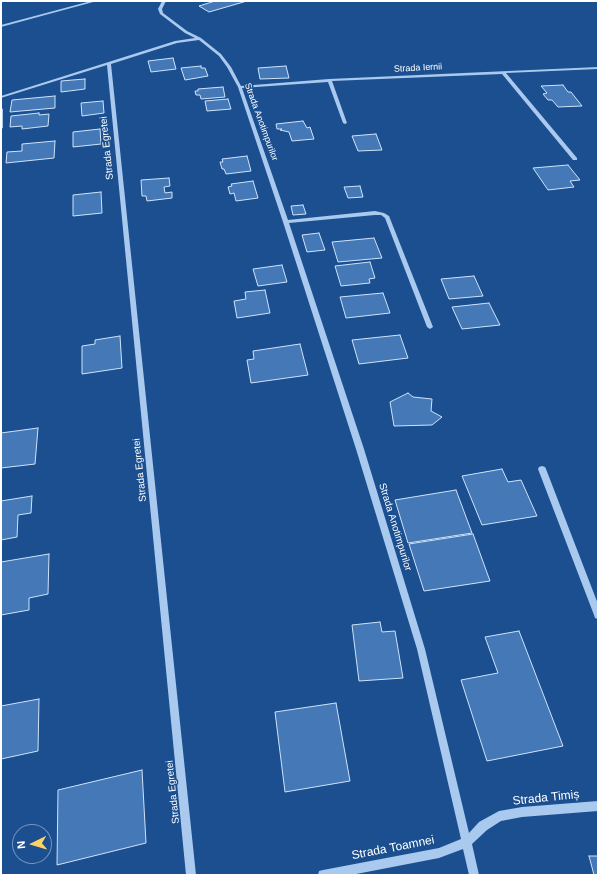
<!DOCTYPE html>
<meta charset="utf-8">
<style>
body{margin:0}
#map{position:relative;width:599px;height:876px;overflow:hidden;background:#1b4f8f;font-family:Arial,sans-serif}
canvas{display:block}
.frame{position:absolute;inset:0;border:2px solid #fff;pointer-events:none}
.north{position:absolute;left:12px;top:824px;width:40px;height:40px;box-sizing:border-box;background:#1b4f8f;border:1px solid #7695bc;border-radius:50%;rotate:265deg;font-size:11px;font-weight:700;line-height:16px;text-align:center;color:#fff}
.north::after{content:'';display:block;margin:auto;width:14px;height:18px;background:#ffd166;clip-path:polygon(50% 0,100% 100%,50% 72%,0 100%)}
</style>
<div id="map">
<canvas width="599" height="876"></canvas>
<div class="frame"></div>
<div class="north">N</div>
</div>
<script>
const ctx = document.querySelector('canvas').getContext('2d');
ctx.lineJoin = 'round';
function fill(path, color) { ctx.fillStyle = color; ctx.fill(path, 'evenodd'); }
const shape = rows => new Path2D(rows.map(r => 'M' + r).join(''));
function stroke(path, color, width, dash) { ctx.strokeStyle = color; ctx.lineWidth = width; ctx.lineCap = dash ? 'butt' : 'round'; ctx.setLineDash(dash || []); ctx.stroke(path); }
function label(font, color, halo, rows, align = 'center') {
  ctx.font = font + ' Arial,sans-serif'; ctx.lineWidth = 3; ctx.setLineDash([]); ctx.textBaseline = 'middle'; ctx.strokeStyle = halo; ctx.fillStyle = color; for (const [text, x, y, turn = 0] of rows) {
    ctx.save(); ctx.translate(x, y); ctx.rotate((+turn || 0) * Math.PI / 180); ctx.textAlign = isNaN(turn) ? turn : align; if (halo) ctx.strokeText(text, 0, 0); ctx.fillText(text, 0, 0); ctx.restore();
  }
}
const building = shape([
 [215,1,247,1,209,12,199,6,215,1],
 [173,58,176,69,151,72,148,61,173,58],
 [201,66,201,68,205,68,208,76,185,80,181,68,201,66],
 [286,66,289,78,260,79,258,68,286,66],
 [85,79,85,89,61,92,61,81,85,79],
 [563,85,568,92,571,92,582,106,558,107,552,100,548,100,543,94,547,93,541,86,563,85],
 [223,87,225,97,201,99,200,95,196,95,195,91,198,91,198,89,223,87],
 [55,96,55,108,10,112,12,100,55,96],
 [228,99,231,109,207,111,205,101,228,99],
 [103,101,104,113,82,116,81,103,103,101],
 [39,113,39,115,49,114,48,126,22,129,22,126,10,127,11,116,39,113],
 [303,121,307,128,310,127,314,139,292,141,289,132,280,130,282,129,277,129,276,124,303,121],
 [100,129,101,144,73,147,73,132,100,129],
 [376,134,382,150,358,151,352,136,376,134],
 [55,141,54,158,6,163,7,152,22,151,22,144,55,141],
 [247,156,251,171,226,174,224,169,222,169,220,162,223,162,222,159,247,156],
 [568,165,580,180,570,181,574,187,548,190,533,168,568,165],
 [169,178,170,186,164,187,165,193,172,192,172,198,147,201,146,196,142,196,141,180,169,178],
 [253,181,258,198,236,201,234,193,230,194,228,187,232,186,231,184,253,181],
 [360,186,363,197,348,198,344,187,360,186],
 [101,192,102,213,73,216,73,195,101,192],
 [303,205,306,214,293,215,291,206,303,205],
 [319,233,325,250,307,252,302,235,319,233],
 [374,238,382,258,338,262,332,242,374,238],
 [370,262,375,278,369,279,370,283,341,286,335,266,370,262],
 [282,265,287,282,258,286,253,269,282,265],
 [474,276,483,296,449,299,441,279,474,276],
 [265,290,270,313,237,318,234,301,246,299,245,292,265,290],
 [383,293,390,313,346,318,340,297,383,293],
 [489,303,500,325,462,329,452,307,489,303],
 [400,335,408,358,359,364,352,340,400,335],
 [120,336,122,368,82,374,82,346,95,344,95,340,120,336],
 [300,344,308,375,251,383,247,360,254,359,253,351,300,344],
 [408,393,413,397,432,399,431,411,442,417,432,425,394,426,390,402,408,393],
 [38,428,35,464,1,468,1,433,38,428],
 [502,469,508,482,521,480,537,516,482,525,462,476,502,469],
 [456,490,472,533,408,543,395,500,456,490],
 [32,496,31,513,18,515,17,537,1,540,1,501,32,496],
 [473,534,490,581,424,591,409,544,473,534],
 [49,554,48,594,29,598,29,610,1,615,1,562,49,554],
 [380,622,382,632,395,631,403,678,359,681,352,625,380,622],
 [519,631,563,746,487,761,461,680,498,673,485,637,519,631],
 [39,699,38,751,1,759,1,706,39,699],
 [336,703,350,781,285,792,275,712,336,703],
 [142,770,146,843,57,865,58,790,142,770],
 [589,856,598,856,598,875,594,875,589,856]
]);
fill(building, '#4478b7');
stroke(building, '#cfe3fa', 1);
fill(shape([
 [91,1,97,1,1,27,1,25,91,1],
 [162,1,166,1,162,9,163,13,187,31,201,38,221,54,231,67,241,86,329,79,598,67,598,69,506,73,577,158,577,160,573,160,502,74,332,81,347,123,345,124,343,123,328,82,242,88,288,220,375,211,384,213,389,216,433,327,430,329,427,327,385,218,381,215,375,215,289,223,364,449,425,649,469,833,479,822,499,811,522,807,598,801,598,811,522,817,501,821,487,830,472,844,479,875,469,875,463,849,439,858,351,875,318,875,319,871,323,870,439,848,461,839,417,649,356,449,283,222,238,87,227,67,219,56,199,40,177,43,111,64,196,875,186,875,107,65,1,98,1,96,175,41,195,38,185,33,160,14,158,9,162,1],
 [1,108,3,109,3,128,1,129,1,108],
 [542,466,545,467,546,469,598,604,598,619,595,618,594,615,538,469,539,467,542,466]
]), '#a9c9ee');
label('9px', '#fff', '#1b4f8f', [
 ["Strada Iernii",418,68,-3],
 ["Strada Anotimpurilor",261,122,70]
]);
label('10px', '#fff', '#1b4f8f', [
 ["Strada Egretei",107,148,-96],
 ["Strada Egretei",140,470,-96],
 ["Strada Anotimpurilor",395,527,73],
 ["Strada Egretei",173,792,-96]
]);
label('12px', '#fff', '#1b4f8f', [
 ["Strada Timiș",546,798,-6],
 ["Strada Toamnei",393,848,-11]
]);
</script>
